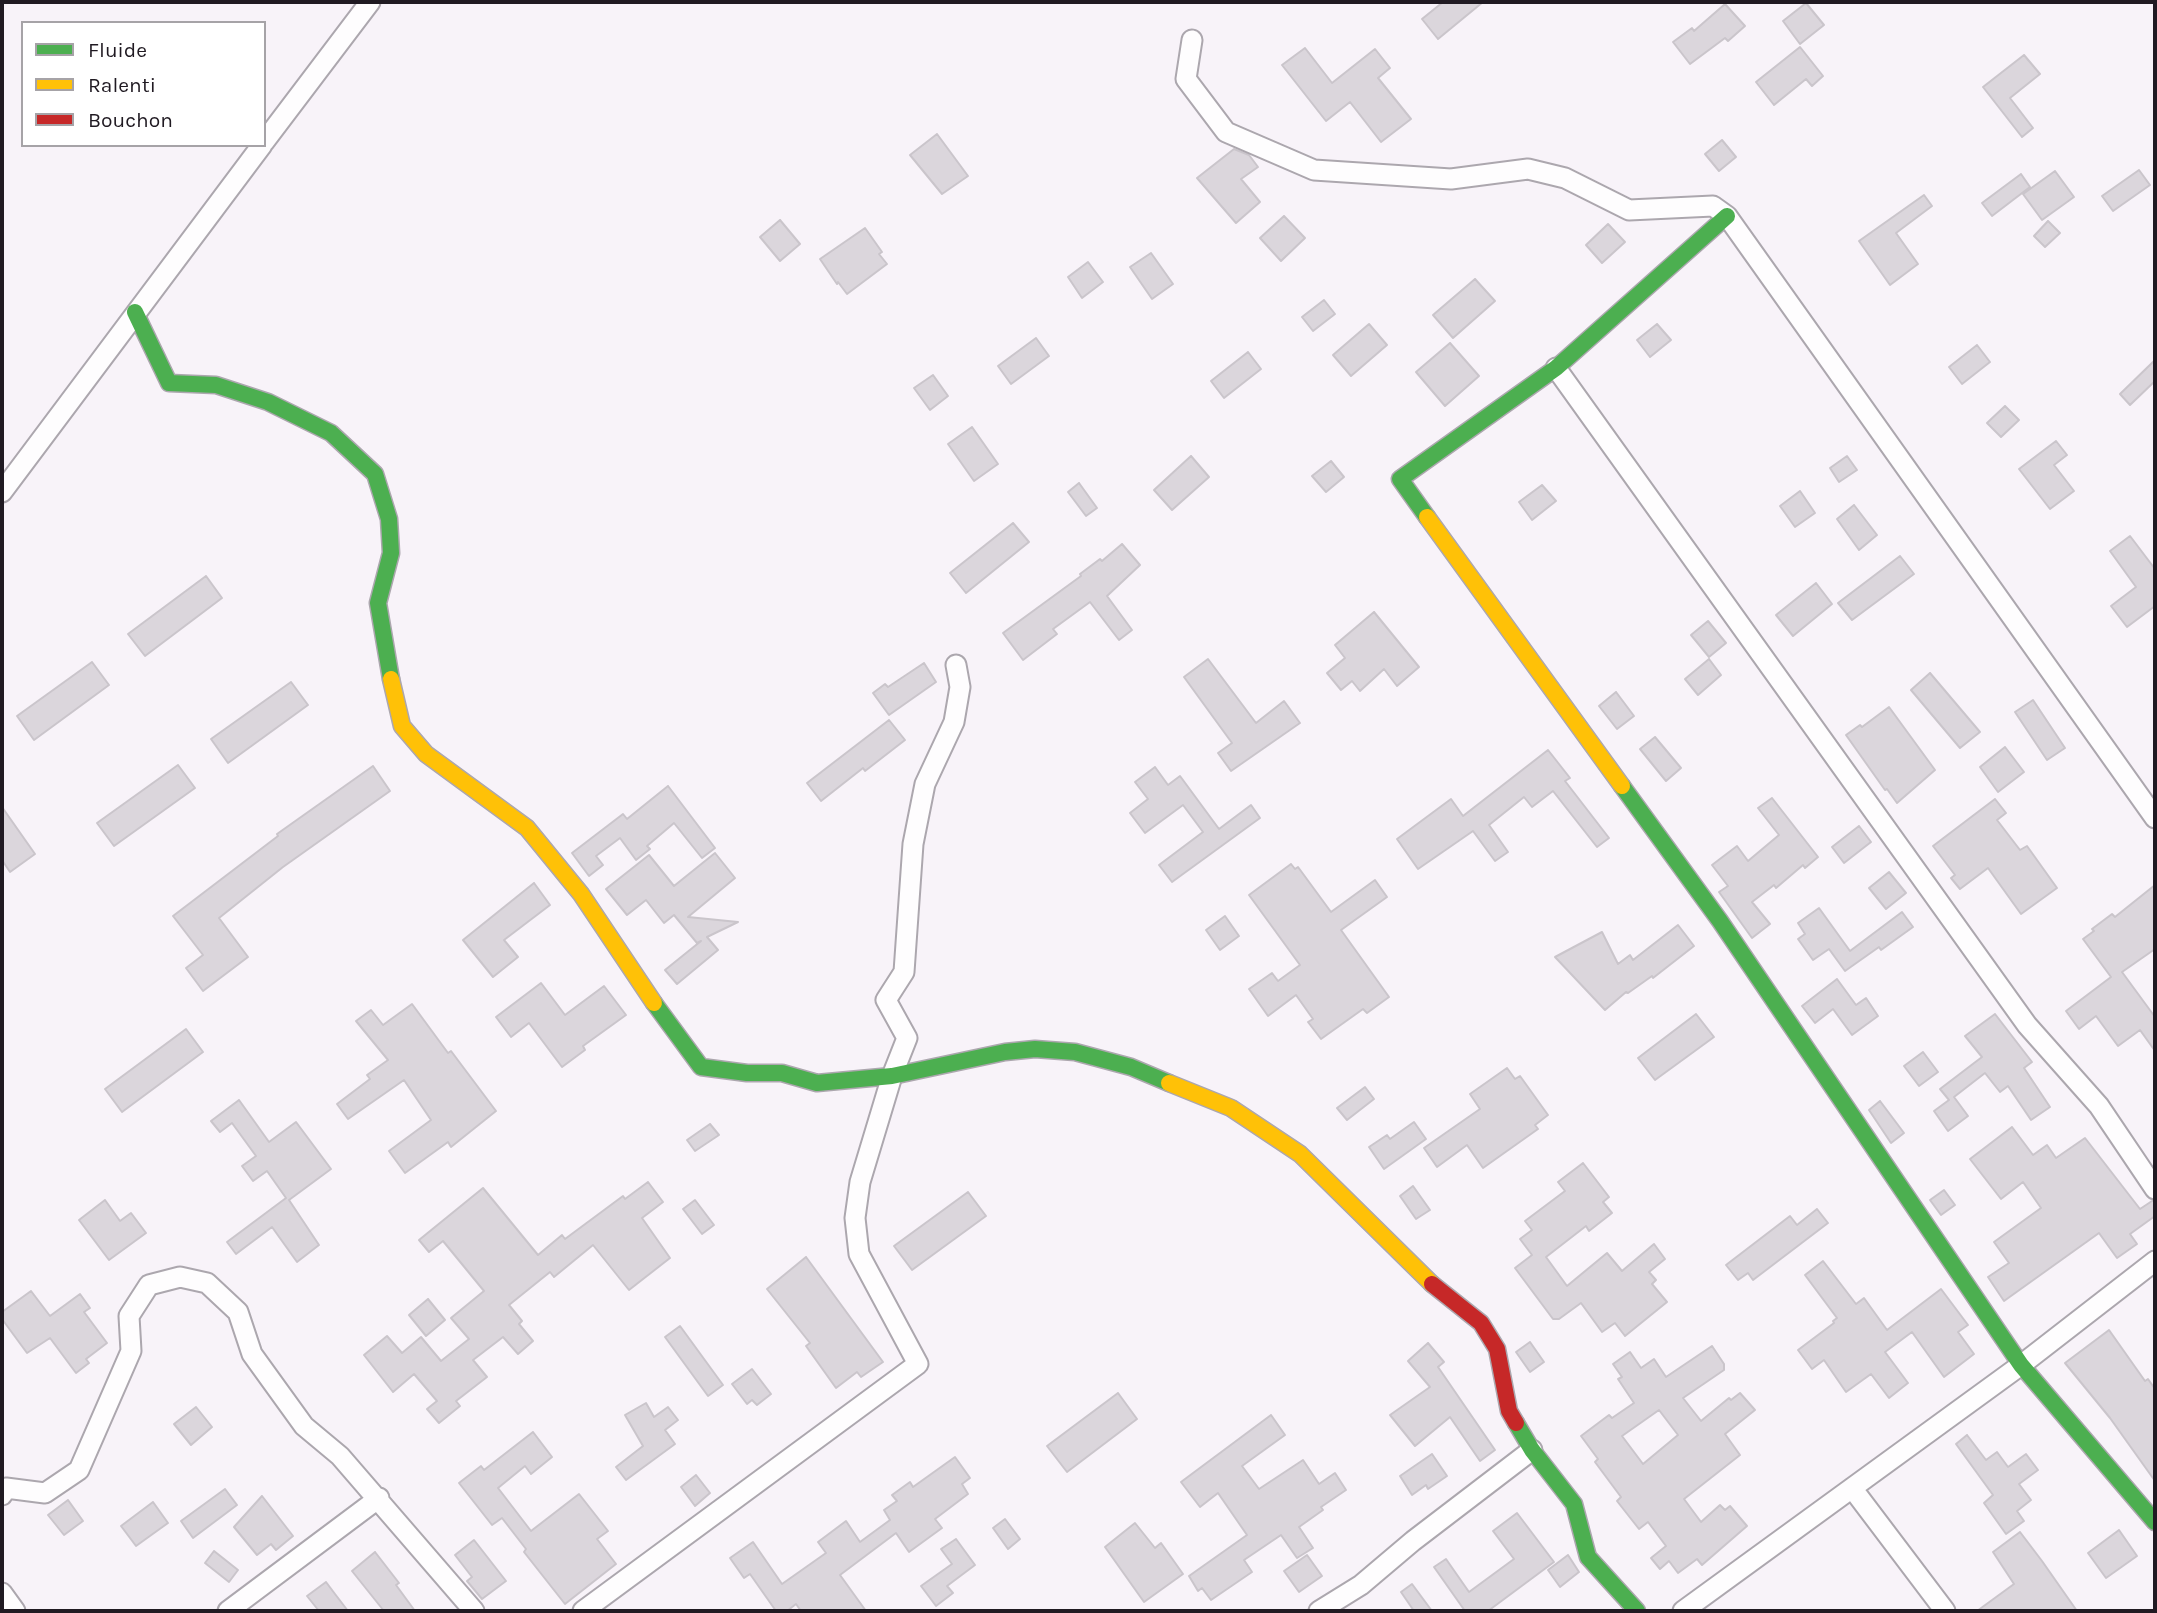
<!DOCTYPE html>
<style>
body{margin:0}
#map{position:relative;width:2157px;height:1613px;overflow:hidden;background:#f8f3f9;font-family:Karla,sans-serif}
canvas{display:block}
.frame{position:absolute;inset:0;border:4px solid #201a22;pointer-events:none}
.legend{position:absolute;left:21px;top:21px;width:245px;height:126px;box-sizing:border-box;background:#fff;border:2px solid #a6a3a7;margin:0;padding:9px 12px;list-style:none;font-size:21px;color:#201a22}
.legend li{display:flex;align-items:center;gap:14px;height:35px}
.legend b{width:35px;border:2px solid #a6a3a7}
</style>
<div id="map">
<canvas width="2157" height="1613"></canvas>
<div class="frame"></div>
<ul class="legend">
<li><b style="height:9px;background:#4caf50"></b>Fluide</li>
<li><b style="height:9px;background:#ffc107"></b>Ralenti</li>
<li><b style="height:9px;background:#c62828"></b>Bouchon</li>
</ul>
</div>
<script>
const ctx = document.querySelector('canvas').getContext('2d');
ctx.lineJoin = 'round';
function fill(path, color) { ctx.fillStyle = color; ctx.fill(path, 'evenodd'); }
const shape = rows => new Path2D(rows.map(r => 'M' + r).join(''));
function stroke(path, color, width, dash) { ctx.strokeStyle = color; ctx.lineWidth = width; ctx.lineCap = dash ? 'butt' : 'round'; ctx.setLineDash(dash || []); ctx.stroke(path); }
const building = shape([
 [1443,2,1483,2,1438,39,1422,19,1443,2],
 [1806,3,1824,25,1800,44,1783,21,1806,3],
 [1725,4,1745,26,1728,41,1725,38,1690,64,1673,42,1692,28,1694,31,1725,4],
 [1800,47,1823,76,1812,86,1806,79,1774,105,1756,82,1800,47],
 [1305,48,1332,83,1375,49,1390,68,1378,78,1411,119,1381,142,1350,102,1326,121,1282,65,1305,48],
 [2024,55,2040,74,2010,98,2033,128,2022,137,1983,87,2024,55],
 [937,134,968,176,942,194,910,155,937,134],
 [1722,140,1736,157,1719,171,1705,154,1722,140],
 [1234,149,1249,155,1258,167,1241,179,1260,202,1236,223,1197,178,1234,149],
 [2139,170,2150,185,2113,211,2102,196,2139,170],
 [2055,171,2074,197,2042,220,2023,194,2055,171],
 [2021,174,2030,187,1992,216,1982,203,2021,174],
 [1924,195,1932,206,1896,233,1918,264,1890,285,1859,241,1924,195],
 [1284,216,1305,238,1281,261,1260,238,1284,216],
 [780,220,800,244,780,261,760,237,780,220],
 [2048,221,2060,233,2045,247,2034,236,2048,221],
 [1608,224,1625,242,1602,263,1586,245,1608,224],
 [865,228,882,252,879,254,887,264,847,294,838,282,837,284,820,259,865,228],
 [1151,253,1173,284,1152,299,1130,267,1151,253],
 [1088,262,1103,282,1082,298,1068,277,1088,262],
 [1475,279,1495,301,1453,338,1433,315,1475,279],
 [1324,300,1335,314,1313,331,1302,317,1324,300],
 [1369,324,1387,345,1351,376,1333,355,1369,324],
 [1657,324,1671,340,1650,357,1637,340,1657,324],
 [1036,338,1049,356,1011,384,998,366,1036,338],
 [1450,343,1479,376,1445,406,1416,372,1450,343],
 [1977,345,1990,362,1962,384,1949,367,1977,345],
 [1248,352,1261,369,1224,398,1211,381,1248,352],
 [2155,360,2155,381,2130,405,2120,394,2155,360],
 [933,375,948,396,930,410,914,388,933,375],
 [2005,406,2019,420,2001,437,1987,423,2005,406],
 [972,427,998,464,974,481,948,444,972,427],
 [2056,441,2067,455,2054,465,2074,491,2050,509,2019,469,2056,441],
 [1191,456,1209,477,1172,510,1154,490,1191,456],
 [1847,456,1857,470,1839,482,1830,468,1847,456],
 [1331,461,1344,477,1326,492,1312,476,1331,461],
 [1079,483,1097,508,1086,516,1068,492,1079,483],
 [1542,485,1556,501,1532,520,1519,502,1542,485],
 [1800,491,1815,513,1795,527,1780,506,1800,491],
 [1854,505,1877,535,1859,550,1837,519,1854,505],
 [1013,523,1029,542,966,593,950,573,1013,523],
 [2130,536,2155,569,2155,606,2127,627,2111,606,2136,587,2110,551,2130,536],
 [1122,544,1140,565,1107,596,1132,630,1119,640,1090,602,1053,629,1057,634,1023,660,1003,633,1081,576,1080,574,1100,559,1102,561,1122,544],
 [1900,556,1914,574,1852,620,1838,603,1900,556],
 [206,576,222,598,145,656,128,634,206,576],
 [1816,583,1832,604,1793,636,1776,615,1816,583],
 [1374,612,1419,667,1397,686,1384,669,1360,691,1352,681,1341,690,1327,673,1345,658,1335,645,1374,612],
 [1708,621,1726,643,1709,657,1691,635,1708,621],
 [1208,659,1256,723,1284,701,1300,723,1231,771,1218,753,1232,743,1184,677,1208,659],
 [1709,659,1721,675,1698,695,1685,679,1709,659],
 [92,662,109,685,34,740,17,716,92,662],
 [924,663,936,682,889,715,873,693,885,684,888,687,924,663],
 [1930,673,1980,732,1960,748,1911,690,1930,673],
 [291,682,308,705,228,763,211,739,291,682],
 [1616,692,1634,716,1617,729,1599,706,1616,692],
 [2033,700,2065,748,2047,760,2015,712,2033,700],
 [1889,707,1935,770,1897,803,1887,789,1885,790,1846,735,1860,725,1862,727,1889,707],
 [889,720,905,740,865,771,863,768,821,801,807,783,889,720],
 [1655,737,1681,768,1666,781,1640,749,1655,737],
 [2005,747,2024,772,1998,792,1980,767,2005,747],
 [1548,750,1570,778,1565,781,1609,838,1597,847,1553,791,1532,807,1524,797,1489,825,1508,852,1495,861,1473,831,1418,869,1397,839,1451,799,1463,816,1548,750],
 [178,765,195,788,114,846,97,823,178,765],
 [373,766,390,791,283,867,219,918,248,957,203,991,186,968,203,955,173,916,278,836,277,834,373,766],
 [1155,767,1168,785,1180,776,1219,829,1251,805,1260,818,1172,882,1159,865,1203,832,1183,805,1145,833,1130,813,1148,799,1135,782,1155,767],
 [668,786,715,848,702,858,674,823,647,846,650,849,636,860,620,838,596,856,603,865,589,876,572,853,623,814,627,819,668,786],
 [1772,798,1818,857,1805,868,1803,865,1776,888,1774,885,1752,902,1770,924,1752,938,1719,892,1728,886,1712,865,1737,846,1748,861,1779,835,1758,808,1772,798],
 [1995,799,2006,813,1997,820,2020,850,2027,846,2057,888,2021,914,1988,868,1960,889,1951,878,1955,875,1933,846,1995,799],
 [2,807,35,854,10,872,2,860,2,807],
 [1859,826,1871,842,1844,863,1832,847,1859,826],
 [715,853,735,878,688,917,738,922,707,937,718,950,677,984,665,970,701,941,697,943,674,915,664,923,646,900,627,915,606,889,649,855,674,886,715,853],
 [1291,864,1295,869,1298,867,1331,912,1375,880,1387,897,1341,930,1389,997,1367,1013,1363,1009,1321,1039,1308,1022,1313,1019,1296,995,1268,1016,1249,989,1272,973,1278,981,1300,965,1249,895,1291,864],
 [1889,872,1906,893,1886,909,1869,888,1889,872],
 [534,883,550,905,504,940,518,957,493,977,463,940,534,883],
 [2155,885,2155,949,2122,972,2155,1017,2155,1051,2140,1030,2118,1046,2096,1016,2079,1029,2066,1011,2111,977,2083,939,2094,931,2092,929,2112,914,2115,917,2155,885],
 [1819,908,1850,951,1902,912,1913,927,1881,950,1879,947,1845,971,1829,949,1813,960,1798,939,1805,934,1798,923,1819,908],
 [1225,916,1239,936,1220,950,1206,930,1225,916],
 [1678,925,1694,946,1653,978,1652,976,1628,993,1626,992,1605,1010,1555,957,1602,932,1618,964,1630,955,1633,960,1678,925],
 [1837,979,1856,1005,1866,998,1878,1016,1852,1035,1833,1009,1815,1023,1802,1006,1837,979],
 [541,983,565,1015,604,986,626,1015,583,1046,585,1050,562,1067,529,1023,511,1037,496,1017,541,983],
 [412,1004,448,1053,451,1051,496,1111,451,1147,448,1142,405,1173,389,1151,431,1120,404,1080,348,1119,337,1104,370,1079,367,1075,388,1060,356,1021,371,1010,383,1025,412,1004],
 [1696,1014,1714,1037,1655,1080,1638,1058,1696,1014],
 [1995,1014,2032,1062,2024,1068,2050,1107,2031,1120,2008,1086,2000,1092,1985,1073,1954,1097,1968,1116,1948,1131,1934,1111,1949,1100,1940,1089,1982,1057,1965,1036,1995,1014],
 [186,1029,203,1052,122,1112,105,1089,186,1029],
 [1923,1052,1938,1072,1919,1086,1904,1066,1923,1052],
 [1507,1068,1515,1079,1520,1076,1548,1115,1535,1125,1538,1129,1483,1168,1467,1145,1437,1167,1424,1148,1480,1109,1470,1094,1507,1068],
 [1365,1087,1374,1099,1347,1120,1337,1108,1365,1087],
 [239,1100,269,1142,296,1122,331,1169,289,1200,319,1245,297,1262,272,1227,236,1254,227,1242,286,1198,267,1171,253,1181,242,1166,256,1156,232,1123,220,1132,211,1121,239,1100],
 [1880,1101,1904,1133,1891,1143,1869,1110,1880,1101],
 [1414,1122,1426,1139,1384,1169,1369,1147,1387,1135,1390,1139,1414,1122],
 [710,1124,719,1135,695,1151,687,1140,710,1124],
 [2012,1127,2033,1155,2047,1145,2056,1158,2085,1138,2140,1209,2152,1201,2155,1201,2155,1216,2130,1234,2137,1244,2117,1258,2099,1233,2004,1301,1988,1277,2009,1263,1994,1242,2041,1208,2023,1182,2001,1199,1970,1159,2012,1127],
 [1583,1163,1609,1197,1603,1202,1612,1213,1589,1231,1586,1226,1546,1257,1567,1286,1607,1253,1622,1271,1654,1244,1665,1259,1649,1272,1656,1280,1652,1284,1667,1302,1625,1336,1615,1323,1602,1332,1581,1303,1559,1319,1553,1319,1515,1268,1532,1255,1520,1239,1532,1230,1525,1221,1565,1191,1558,1182,1583,1163],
 [648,1182,663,1202,642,1218,670,1258,629,1290,593,1245,554,1277,550,1272,509,1305,522,1321,519,1324,533,1341,518,1354,503,1337,473,1360,487,1377,456,1401,460,1406,439,1423,427,1409,437,1401,414,1374,393,1392,364,1355,387,1336,402,1353,421,1337,441,1361,469,1339,451,1318,484,1291,443,1241,429,1252,419,1240,483,1188,538,1255,562,1235,565,1239,623,1196,625,1199,648,1182],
 [1413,1186,1430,1210,1416,1219,1400,1196,1413,1186],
 [1944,1190,1955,1205,1941,1215,1930,1200,1944,1190],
 [968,1192,986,1216,912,1270,894,1246,968,1192],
 [105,1200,120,1221,131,1213,146,1233,109,1260,79,1220,105,1200],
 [695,1200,714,1225,702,1234,683,1209,695,1200],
 [1817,1209,1828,1223,1753,1280,1748,1273,1738,1280,1726,1265,1790,1216,1797,1225,1817,1209],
 [806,1257,883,1362,861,1377,857,1372,836,1388,806,1346,810,1343,767,1289,806,1257],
 [1823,1261,1856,1304,1864,1298,1887,1330,1941,1289,1968,1325,1958,1332,1974,1354,1944,1377,1912,1332,1885,1352,1908,1383,1889,1398,1871,1374,1846,1392,1824,1360,1812,1369,1798,1350,1834,1323,1833,1321,1837,1318,1805,1275,1823,1261],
 [31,1291,50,1316,80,1294,90,1308,84,1312,107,1343,86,1359,89,1363,76,1373,50,1338,27,1353,2,1319,2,1312,31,1291],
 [428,1299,445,1320,426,1336,409,1315,428,1299],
 [680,1326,723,1385,708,1396,665,1337,680,1326],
 [2109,1330,2145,1381,2148,1379,2155,1389,2155,1481,2110,1418,2065,1363,2109,1330],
 [1530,1342,1544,1362,1530,1372,1516,1352,1530,1342],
 [1428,1343,1444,1362,1438,1367,1495,1450,1480,1461,1450,1417,1415,1446,1390,1415,1430,1387,1408,1361,1428,1343],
 [1712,1346,1724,1364,1724,1370,1683,1398,1701,1421,1729,1398,1731,1400,1740,1393,1755,1410,1725,1434,1740,1455,1684,1499,1701,1522,1720,1505,1725,1510,1730,1506,1747,1526,1702,1565,1697,1559,1678,1573,1669,1561,1660,1569,1651,1558,1666,1546,1648,1522,1639,1529,1617,1501,1621,1497,1595,1462,1598,1459,1581,1436,1609,1415,1612,1418,1634,1403,1618,1379,1622,1377,1613,1364,1630,1352,1641,1368,1654,1359,1666,1377,1712,1346],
 [1659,1410,1678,1435,1643,1464,1622,1436,1659,1410],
 [752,1369,771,1394,757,1405,752,1400,747,1404,732,1384,752,1369],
 [1118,1393,1137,1419,1067,1472,1047,1446,1118,1393],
 [646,1403,654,1417,668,1407,678,1420,665,1430,675,1444,626,1480,616,1467,643,1446,625,1415,646,1403],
 [196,1407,212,1427,191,1445,174,1424,196,1407],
 [1271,1415,1285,1435,1242,1466,1259,1489,1303,1460,1319,1484,1335,1473,1346,1490,1321,1507,1323,1510,1299,1527,1313,1548,1297,1558,1281,1535,1244,1560,1252,1572,1211,1600,1202,1588,1198,1591,1189,1576,1247,1535,1218,1493,1200,1507,1181,1482,1271,1415],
 [533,1432,552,1457,531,1474,525,1466,498,1488,531,1531,579,1494,608,1531,597,1539,616,1564,565,1604,524,1552,526,1549,502,1518,492,1525,459,1483,481,1466,484,1470,533,1432],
 [1967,1435,1986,1460,1997,1452,2008,1467,2026,1454,2038,1470,2019,1484,2031,1500,2017,1511,2024,1521,2006,1534,1984,1503,1993,1495,1956,1444,1967,1435],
 [1432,1454,1447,1476,1428,1489,1426,1485,1412,1495,1400,1476,1432,1454],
 [955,1457,970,1478,962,1484,968,1494,935,1519,942,1528,909,1552,896,1533,840,1575,866,1611,801,1611,796,1604,787,1611,776,1611,750,1574,744,1578,730,1558,753,1542,782,1584,826,1553,818,1542,846,1521,860,1542,890,1520,884,1510,897,1501,892,1495,910,1482,913,1487,955,1457],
 [696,1475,710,1493,695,1506,681,1487,696,1475],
 [225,1489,237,1505,193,1538,181,1521,225,1489],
 [262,1496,293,1536,276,1550,271,1544,257,1555,234,1527,262,1496],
 [68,1500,83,1521,64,1535,48,1515,68,1500],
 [153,1502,168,1523,136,1546,121,1526,153,1502],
 [1517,1513,1554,1562,1488,1611,1465,1611,1434,1567,1446,1559,1469,1592,1514,1559,1493,1531,1517,1513],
 [1005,1519,1020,1539,1008,1549,993,1528,1005,1519],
 [1135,1523,1155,1548,1161,1543,1183,1574,1144,1602,1105,1547,1135,1523],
 [2119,1530,2137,1556,2106,1578,2088,1553,2119,1530],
 [2020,1532,2042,1561,2077,1611,1977,1611,2014,1584,1993,1552,2020,1532],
 [956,1539,975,1565,947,1586,953,1593,936,1606,921,1586,952,1564,941,1549,956,1539],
 [474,1540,506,1581,482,1599,467,1581,472,1577,455,1555,474,1540],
 [214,1551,238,1570,229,1582,205,1563,214,1551],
 [375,1552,399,1583,396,1585,415,1611,384,1611,352,1571,375,1552],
 [1307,1555,1322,1576,1299,1592,1284,1571,1307,1555],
 [1568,1555,1579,1572,1560,1587,1548,1570,1568,1555],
 [326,1582,335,1594,348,1611,319,1611,307,1596,326,1582],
 [1412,1584,1432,1611,1414,1611,1401,1592,1412,1584]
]);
fill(building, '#dbd6dc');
stroke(building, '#cac5cb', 2);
const street = shape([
 [1192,40,1186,79,1226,132,1314,170,1451,179,1528,169,1565,178,1629,210,1713,206,1727,216,2155,818],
 [264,142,370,2],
 [1556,368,2027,1025,2099,1106,2155,1189],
 [2,492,262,145],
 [1852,1488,1945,1611],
 [2,1495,6,1488,45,1493,79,1470,131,1351,129,1316,149,1285,180,1277,207,1283,238,1312,252,1354,304,1426,340,1456,474,1611],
 [2,1593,15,1611],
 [228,1611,379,1498],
 [583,1611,918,1364,859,1254,855,1218,860,1182,892,1076,907,1038,886,1000,904,972,913,844,925,784,954,722,960,687,956,665],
 [1319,1611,1361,1585,1413,1541,1532,1450],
 [1683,1611,2021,1365,2155,1261]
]);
const fast = shape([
 [135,312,169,383,216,385,268,402,331,433,375,474,389,519,391,553,378,603,391,679],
 [1427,517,1400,479,1556,368,1727,216],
 [1622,786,1720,921,2021,1365,2155,1522],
 [654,1003,701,1067,747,1073,782,1073,817,1083,892,1076,1005,1052,1035,1049,1075,1052,1131,1067,1169,1083],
 [1516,1423,1532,1450,1574,1504,1588,1557,1637,1611]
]);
const slow = shape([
 [1427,517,1622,786],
 [391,679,402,726,426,754,527,828,581,894,654,1003],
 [1169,1083,1231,1108,1300,1154,1432,1284]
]);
const jam = shape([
 [1432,1284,1481,1323,1497,1349,1509,1411,1516,1423]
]);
stroke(street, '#aca7ae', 23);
stroke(fast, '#aca7ae', 19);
stroke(slow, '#aca7ae', 19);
stroke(jam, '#aca7ae', 19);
stroke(street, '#fefdfe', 19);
stroke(fast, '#4caf50', 16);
stroke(slow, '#ffc107', 16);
stroke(jam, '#c62828', 16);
</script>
